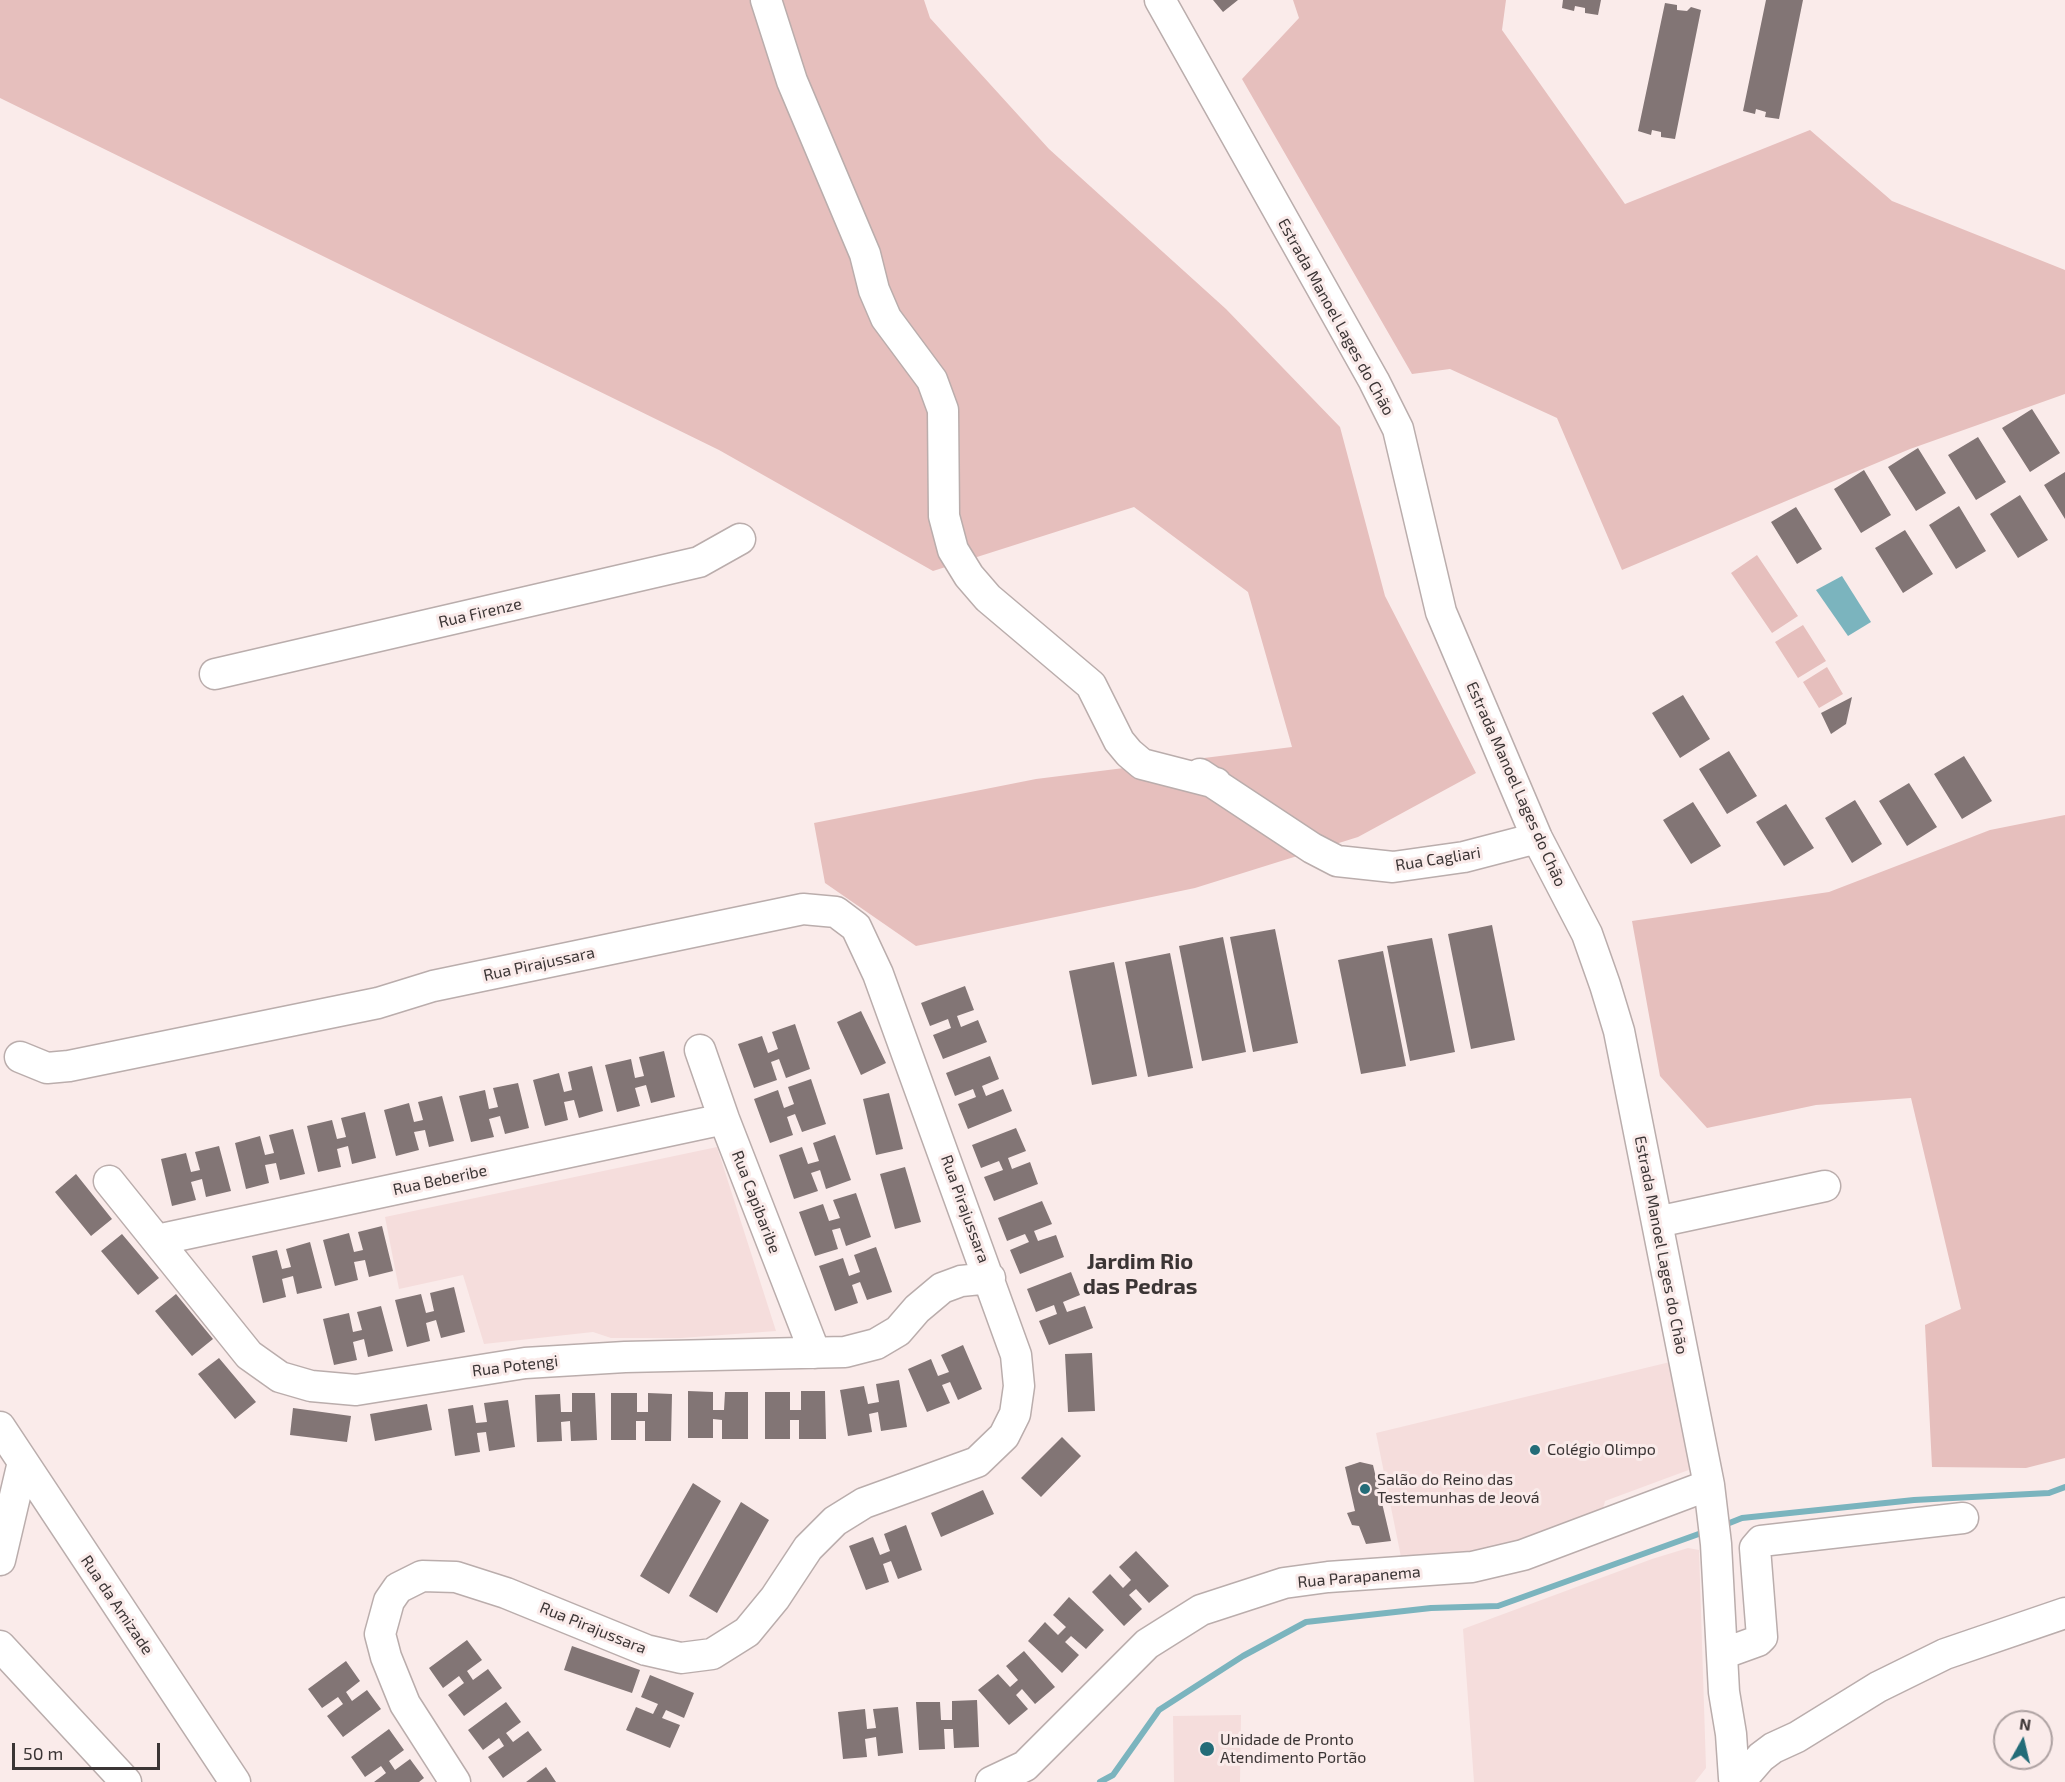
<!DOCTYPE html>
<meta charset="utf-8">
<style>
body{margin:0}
#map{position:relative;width:2065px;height:1782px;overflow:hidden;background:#faebea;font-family:"Exo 2",sans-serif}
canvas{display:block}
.north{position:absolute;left:1993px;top:1710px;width:60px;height:60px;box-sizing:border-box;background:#faebea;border:2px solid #aea2a2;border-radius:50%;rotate:8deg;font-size:16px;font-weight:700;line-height:24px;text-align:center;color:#3b3535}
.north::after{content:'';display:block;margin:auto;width:21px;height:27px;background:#236c78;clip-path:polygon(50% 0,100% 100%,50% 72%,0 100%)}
.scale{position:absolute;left:12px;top:1743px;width:148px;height:27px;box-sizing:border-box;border:3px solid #3b3535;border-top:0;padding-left:8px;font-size:18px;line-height:21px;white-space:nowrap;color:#3b3535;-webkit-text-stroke:4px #faebea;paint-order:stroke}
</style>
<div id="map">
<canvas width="2065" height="1782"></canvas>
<div class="north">N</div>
<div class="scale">50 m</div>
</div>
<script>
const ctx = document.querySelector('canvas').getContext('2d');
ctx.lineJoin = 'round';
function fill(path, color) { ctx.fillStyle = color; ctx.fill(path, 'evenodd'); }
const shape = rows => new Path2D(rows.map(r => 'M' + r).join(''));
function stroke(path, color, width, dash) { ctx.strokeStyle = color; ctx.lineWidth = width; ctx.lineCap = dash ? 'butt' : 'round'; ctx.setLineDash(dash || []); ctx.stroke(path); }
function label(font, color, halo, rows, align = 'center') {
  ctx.font = font + ' "Exo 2",sans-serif'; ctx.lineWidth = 6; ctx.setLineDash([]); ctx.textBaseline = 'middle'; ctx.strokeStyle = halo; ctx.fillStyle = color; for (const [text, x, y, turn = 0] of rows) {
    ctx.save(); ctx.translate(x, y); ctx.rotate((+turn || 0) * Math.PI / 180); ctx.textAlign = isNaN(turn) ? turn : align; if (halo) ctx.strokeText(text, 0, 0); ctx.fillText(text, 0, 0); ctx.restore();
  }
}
fill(shape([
 [717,1147,776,1331,681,1338,611,1338,593,1332,484,1344,463,1275,399,1289,385,1217],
 [1670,1362,1694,1468,1605,1501,1603,1509,1507,1552,1402,1562,1376,1433],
 [1688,1548,1699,1550,1706,1768,1695,1782,1474,1782,1463,1629,1652,1559],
 [1241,1715,1240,1782,1174,1782,1173,1716]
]), '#f5dddc');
fill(shape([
 [0,0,924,0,930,18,1049,149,1226,309,1340,427,1385,596,1476,773,1358,837,1195,888,916,946,825,883,814,823,1036,779,1292,747,1248,592,1134,507,933,571,719,450,0,98],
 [1293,0,1506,0,1502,30,1625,204,1810,130,1892,201,2065,270,2065,394,1910,449,1622,570,1557,418,1450,369,1412,374,1242,79,1299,18],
 [1757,555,1798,616,1772,633,1731,573],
 [1803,625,1826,661,1798,678,1775,642],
 [1827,667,1843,694,1819,708,1803,682],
 [2065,815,2065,1458,2026,1468,1932,1467,1925,1325,1961,1309,1911,1098,1816,1105,1707,1128,1660,1076,1632,921,1829,892,1990,830]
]), '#e6bfbd');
fill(shape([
 [1842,576,1871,622,1848,636,1816,590]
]), '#7bb4be');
stroke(shape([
 [1722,1526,1742,1518,1914,1500,2049,1493,2065,1487],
 [1100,1782,1113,1775,1159,1710,1243,1656,1306,1622,1431,1608,1498,1606,1707,1531]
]), '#7bb4be', 6);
fill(shape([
 [1213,0,1238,0,1223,12],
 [1563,0,1601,0,1598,15,1585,13,1585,8,1575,6,1574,11,1562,8],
 [1766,0,1803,0,1779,119,1765,117,1766,112,1756,109,1755,114,1743,111],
 [1665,3,1677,5,1677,10,1687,11,1691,7,1701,10,1675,139,1661,137,1661,132,1652,130,1651,135,1638,131],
 [2032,409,2060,453,2030,472,2002,428],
 [1978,437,2006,482,1976,500,1948,455],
 [1918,448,1946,493,1916,511,1888,467],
 [1864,470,1891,515,1861,533,1834,489],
 [2065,472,2065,519,2044,485],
 [2020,495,2048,540,2018,558,1990,514],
 [1959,506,1986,551,1956,569,1929,525],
 [1796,507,1822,549,1797,564,1771,522],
 [1905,530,1933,574,1903,593,1875,548],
 [1683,695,1710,739,1680,758,1652,713],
 [1852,697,1846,724,1831,734,1821,713],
 [1729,751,1757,796,1727,814,1699,769],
 [1964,756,1992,801,1962,819,1934,774],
 [1909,783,1937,827,1907,846,1879,801],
 [1855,800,1882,844,1852,863,1825,818],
 [1693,802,1721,846,1691,864,1663,820],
 [1786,804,1814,848,1784,866,1756,822],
 [1492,925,1515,1040,1471,1049,1448,934],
 [1275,929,1298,1043,1253,1052,1230,937],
 [1223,937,1246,1052,1202,1061,1179,946],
 [1432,938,1455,1052,1410,1061,1387,946],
 [1383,951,1406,1066,1361,1074,1338,960],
 [1170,953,1193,1068,1148,1077,1125,962],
 [1114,962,1137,1076,1092,1085,1069,971],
 [965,986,974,1010,957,1016,961,1027,978,1020,987,1042,943,1059,933,1035,951,1028,948,1019,930,1026,921,1003],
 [861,1011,886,1063,861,1075,837,1022],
 [795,1024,810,1069,786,1078,779,1059,771,1062,777,1080,754,1088,738,1044,762,1036,768,1053,778,1049,772,1032],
 [664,1051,675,1097,651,1103,646,1085,635,1088,640,1106,617,1112,605,1065,631,1059,635,1078,644,1076,639,1057],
 [990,1056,999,1079,982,1086,986,1096,1003,1089,1012,1111,968,1129,958,1104,976,1097,973,1089,955,1096,946,1073],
 [592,1066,603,1111,579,1118,574,1100,564,1102,568,1120,545,1126,533,1080,559,1073,564,1092,572,1090,568,1072],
 [811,1079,826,1124,802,1132,795,1114,787,1117,793,1135,770,1143,754,1099,778,1090,784,1108,794,1104,788,1087],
 [518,1083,529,1128,505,1134,500,1116,489,1119,494,1137,471,1142,459,1096,485,1090,489,1109,498,1107,493,1088],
 [889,1093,903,1149,876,1155,863,1099],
 [442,1096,454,1141,429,1147,425,1130,414,1132,419,1150,396,1156,384,1110,409,1103,414,1122,423,1120,418,1102],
 [365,1112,376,1158,352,1164,348,1146,337,1149,341,1167,318,1172,307,1126,332,1120,337,1139,346,1137,341,1118],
 [1016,1128,1026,1151,1008,1158,1012,1169,1030,1162,1038,1184,994,1201,984,1177,1003,1170,999,1161,981,1168,972,1145],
 [293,1129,305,1174,280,1180,276,1163,265,1165,269,1183,246,1189,235,1143,260,1136,265,1155,274,1153,269,1135],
 [835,1135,851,1180,826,1189,820,1170,811,1173,818,1191,794,1199,779,1155,802,1147,808,1164,819,1161,813,1143],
 [219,1146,231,1191,206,1197,202,1179,191,1182,196,1200,172,1206,161,1159,186,1153,191,1172,200,1170,195,1152],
 [905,1167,921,1222,895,1229,880,1174],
 [76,1174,112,1219,91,1236,55,1192],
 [856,1193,871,1237,846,1246,840,1228,832,1230,838,1249,815,1256,799,1212,823,1204,829,1221,840,1218,833,1200],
 [1042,1201,1052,1224,1034,1231,1038,1241,1056,1235,1064,1257,1020,1274,1010,1250,1029,1242,1025,1234,1007,1241,998,1218],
 [382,1226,393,1271,369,1277,365,1260,354,1262,358,1280,335,1286,323,1240,349,1233,354,1252,363,1250,358,1232],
 [122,1234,159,1278,138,1295,101,1251],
 [310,1242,322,1288,297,1294,293,1276,282,1279,286,1297,263,1303,252,1256,277,1250,282,1269,291,1267,286,1249],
 [876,1247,892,1292,867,1300,860,1282,852,1285,858,1303,835,1311,819,1266,843,1258,849,1276,860,1272,854,1255],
 [1071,1272,1080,1295,1063,1302,1067,1312,1085,1306,1093,1328,1049,1345,1039,1321,1057,1314,1054,1305,1036,1312,1027,1289],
 [454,1287,465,1332,441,1338,436,1320,426,1323,430,1341,407,1347,395,1300,421,1294,426,1313,434,1311,430,1293],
 [176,1294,213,1339,192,1356,155,1311],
 [381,1306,393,1351,368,1357,364,1339,353,1342,357,1360,334,1365,323,1319,349,1313,353,1332,362,1330,357,1312],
 [963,1345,982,1389,958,1400,950,1382,942,1385,950,1403,927,1412,908,1369,931,1359,938,1376,949,1372,941,1355],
 [1092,1353,1095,1411,1068,1412,1065,1354],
 [219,1358,256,1402,235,1419,198,1374],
 [899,1380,907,1427,881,1431,878,1412,869,1414,872,1432,848,1436,840,1390,864,1386,868,1404,879,1402,876,1384],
 [688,1391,713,1392,713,1410,724,1410,725,1392,748,1392,748,1439,722,1439,722,1420,713,1419,713,1438,688,1438],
 [801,1391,825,1391,826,1439,799,1439,799,1420,790,1420,790,1439,765,1439,765,1392,790,1392,790,1410,801,1410],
 [572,1393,595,1393,597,1440,571,1441,570,1421,561,1422,562,1441,537,1442,535,1395,560,1394,561,1412,572,1412],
 [611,1393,637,1393,637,1412,648,1412,648,1393,672,1394,671,1441,645,1441,645,1421,636,1421,636,1440,611,1440],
 [508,1400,515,1447,489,1451,486,1432,477,1433,480,1452,455,1456,448,1409,473,1405,476,1423,487,1422,484,1403],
 [427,1404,432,1430,375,1441,370,1414],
 [293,1408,351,1416,347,1442,290,1435],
 [1062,1437,1081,1456,1041,1497,1021,1478],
 [1360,1462,1373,1465,1391,1541,1366,1544,1359,1526,1352,1525,1347,1513,1355,1511,1345,1467],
 [693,1483,721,1501,669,1594,640,1576],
 [983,1490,994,1514,941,1537,931,1513],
 [741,1502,769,1520,717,1613,689,1596],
 [906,1525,922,1570,898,1579,891,1561,883,1564,889,1582,866,1590,849,1546,873,1537,880,1555,890,1551,884,1534],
 [1136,1551,1169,1586,1149,1603,1136,1589,1129,1595,1142,1609,1124,1626,1092,1592,1110,1574,1123,1588,1131,1580,1119,1567],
 [1069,1597,1104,1630,1086,1649,1071,1636,1065,1642,1079,1655,1062,1673,1028,1641,1045,1622,1058,1635,1066,1627,1053,1615],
 [467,1640,482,1660,467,1671,473,1680,488,1669,502,1688,464,1716,448,1695,464,1683,459,1676,443,1688,429,1668],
 [572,1646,640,1670,632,1693,564,1670],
 [1024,1651,1055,1687,1035,1704,1022,1689,1016,1695,1028,1709,1009,1725,978,1690,998,1674,1010,1687,1018,1680,1006,1666],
 [346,1661,360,1681,346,1692,352,1701,367,1690,381,1709,343,1737,327,1716,343,1704,338,1697,322,1708,308,1689],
 [650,1675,694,1693,684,1718,666,1710,662,1718,680,1725,670,1748,626,1730,636,1707,653,1714,658,1704,641,1697],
 [977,1700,979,1747,954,1748,953,1729,944,1729,945,1749,919,1750,916,1702,940,1702,941,1720,952,1720,952,1701],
 [506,1702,521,1722,506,1733,513,1742,528,1731,542,1750,503,1778,488,1757,504,1746,499,1738,483,1750,468,1730],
 [898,1707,903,1753,878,1756,876,1737,865,1739,867,1757,843,1759,838,1712,865,1709,867,1729,876,1728,873,1709],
 [389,1729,404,1750,389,1761,395,1770,410,1759,424,1778,419,1782,374,1782,386,1773,381,1766,365,1777,351,1757],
 [546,1767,556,1782,526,1782]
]), '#827575');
const minor = shape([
 [766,0,792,81,865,254,874,290,886,318,932,380,943,410,944,516,953,550,969,576,988,598,1091,685,1119,741,1129,753,1142,764,1216,783],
 [1160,0,1374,381,1398,429,1441,612,1537,838,1587,934,1605,985,1619,1031,1709,1485,1716,1544,1724,1692,1731,1734,1734,1778],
 [215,674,699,562,740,539],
 [1200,774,1312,848,1337,861,1393,867,1464,857,1537,838],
 [700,1050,724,1119,815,1353],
 [20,1057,47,1068,69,1066,378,1003,433,986,803,909,836,912,856,927,878,974,1016,1355,1019,1386,1015,1414,1004,1436,977,1462,864,1503,835,1521,808,1548,775,1598,747,1632,712,1654,681,1658,646,1650,506,1593,456,1577,422,1576,398,1588,389,1601,380,1634,386,1657,405,1704,455,1782],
 [109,1181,249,1355,280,1377,311,1386,356,1390,525,1363,625,1357,845,1352,876,1344,898,1331,917,1309,942,1288,961,1281,990,1278],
 [1657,1222,1825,1186],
 [157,1240,724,1119],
 [0,1427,235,1782],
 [0,1560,23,1462],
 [0,1646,126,1782],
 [1722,1654,1758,1641,1762,1637,1755,1548,1761,1541,1963,1518],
 [1741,1780,1761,1757,1773,1748,1797,1737,1878,1687,1945,1654,2065,1613],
 [991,1782,1025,1766,1147,1644,1201,1610,1284,1583,1328,1577,1472,1567,1523,1555,1709,1485]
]);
stroke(minor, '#baadac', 33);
stroke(minor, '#fff', 30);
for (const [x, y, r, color] of [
 [1535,1450,6,"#236c78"],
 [1365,1489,6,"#236c78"],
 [1207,1749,8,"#236c78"]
]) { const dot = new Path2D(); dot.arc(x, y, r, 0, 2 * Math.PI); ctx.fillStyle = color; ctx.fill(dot); stroke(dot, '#faebea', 2); }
label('16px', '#3b3535', '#faebea', [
 ["Estrada Manoel Lages do Chão",1336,317,61],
 ["Rua Firenze",480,613,-13],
 ["Estrada Manoel Lages do Chão",1516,784,66],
 ["Rua Cagliari",1438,859,-9],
 ["Rua Pirajussara",539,964,-12],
 ["Rua Beberibe",440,1180,-12],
 ["Rua Capibaribe",756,1202,69],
 ["Rua Pirajussara",965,1209,70],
 ["Estrada Manoel Lages do Chão",1661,1245,79],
 ["Rua Potengi",515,1366,-7],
 ["Rua Parapanema",1359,1577,-5],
 ["Rua da Amizade",117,1605,56],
 ["Rua Pirajussara",593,1628,22]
]);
label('16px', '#3b3535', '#faebea', [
 ["Colégio Olimpo",1547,1450],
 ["Salão do Reino das",1377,1480],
 ["Testemunhas de Jeová",1377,1498],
 ["Unidade de Pronto",1220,1740],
 ["Atendimento Portão",1220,1758]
], 'left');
label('bold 22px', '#3b3535', '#faebea', [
 ["Jardim Rio",1140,1262],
 ["das Pedras",1140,1287]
]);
</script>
